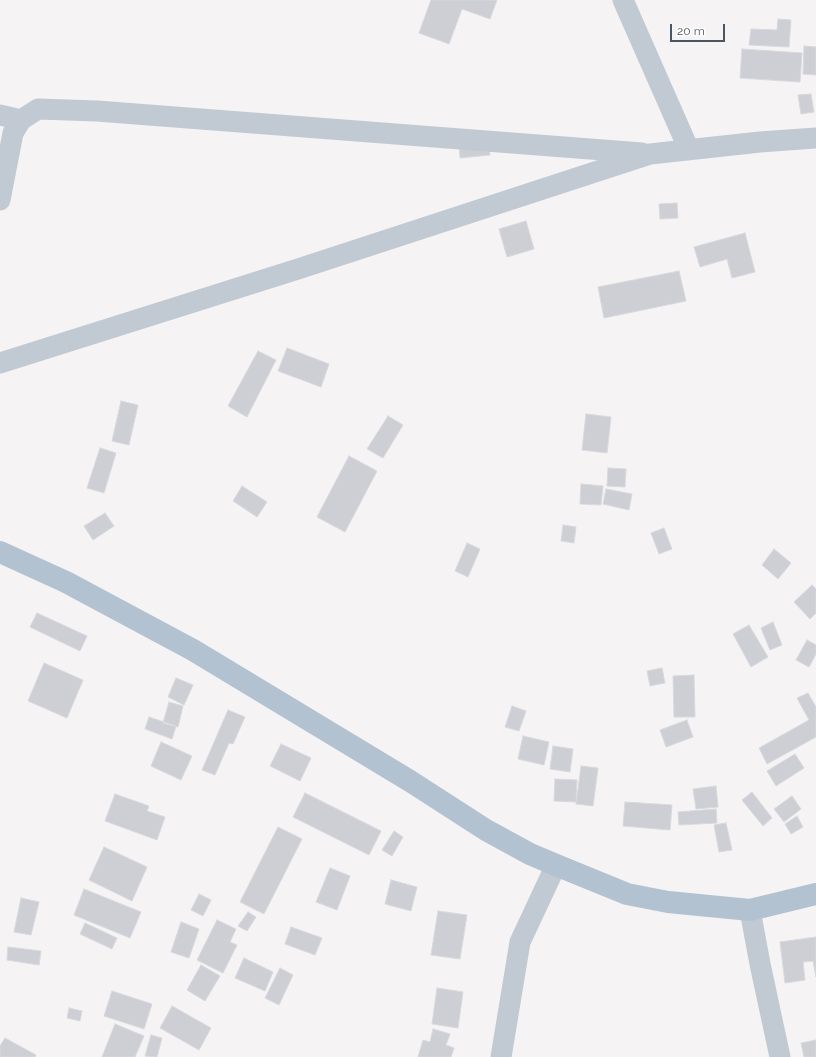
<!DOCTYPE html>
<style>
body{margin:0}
#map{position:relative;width:816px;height:1057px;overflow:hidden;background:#f5f3f3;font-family:Raleway,sans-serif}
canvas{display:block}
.scale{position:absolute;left:670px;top:24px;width:55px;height:18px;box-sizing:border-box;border:2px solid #4a5661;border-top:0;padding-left:5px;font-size:12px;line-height:14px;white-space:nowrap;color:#4a5661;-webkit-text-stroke:3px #fff;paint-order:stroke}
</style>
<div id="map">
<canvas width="816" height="1057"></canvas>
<div class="scale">20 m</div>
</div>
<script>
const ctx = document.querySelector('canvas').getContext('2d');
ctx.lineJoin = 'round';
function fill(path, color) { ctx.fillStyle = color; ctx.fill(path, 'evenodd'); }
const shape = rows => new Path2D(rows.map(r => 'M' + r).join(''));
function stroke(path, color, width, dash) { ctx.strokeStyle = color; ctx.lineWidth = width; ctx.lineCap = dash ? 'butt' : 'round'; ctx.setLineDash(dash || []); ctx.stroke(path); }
const building = shape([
 [431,0,497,0,490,19,462,9,449,44,419,33,431,0],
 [778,19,791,20,789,47,749,45,751,29,777,30,778,19],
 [804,46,816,47,816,75,803,74,804,46],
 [742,49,802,53,800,82,740,78,742,49],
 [811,94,814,112,801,114,798,95,811,94],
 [488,142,490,155,460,158,459,145,488,142],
 [677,203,678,218,660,219,659,204,677,203],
 [526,221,534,249,507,257,499,229,526,221],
 [745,233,755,272,732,278,727,259,700,267,694,247,745,233],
 [679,271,686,301,604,318,598,287,679,271],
 [287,348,329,364,321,387,278,371,287,348],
 [258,351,276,360,247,417,228,406,258,351],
 [121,401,138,405,129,445,112,441,121,401],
 [586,414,611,417,607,453,582,450,586,414],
 [388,416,403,425,383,458,367,449,388,416],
 [100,448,116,453,104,493,87,488,100,448],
 [349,456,377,471,345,532,317,517,349,456],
 [608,468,626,469,625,487,607,486,608,468],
 [581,484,603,486,601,505,580,504,581,484],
 [242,486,267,502,257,517,233,501,242,486],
 [606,489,632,494,629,510,603,504,606,489],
 [105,513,114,526,93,540,84,526,105,513],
 [563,525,576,527,574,543,561,541,563,525],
 [664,528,672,549,659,554,651,533,664,528],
 [467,543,480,549,468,577,455,571,467,543],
 [774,549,791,563,778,579,762,565,774,549],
 [812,585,816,589,816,613,810,619,794,602,812,585],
 [37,613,87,636,80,651,30,627,37,613],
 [773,622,782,645,770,650,761,628,773,622],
 [749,625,768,657,751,667,733,634,749,625],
 [807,640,816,645,816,654,809,667,796,660,807,640],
 [44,663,83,680,67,718,28,701,44,663],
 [662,668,665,683,650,686,647,671,662,668],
 [694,675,695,717,674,717,673,676,694,675],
 [176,678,193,685,184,705,168,697,176,678],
 [808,693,816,707,816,737,767,764,759,748,809,720,797,698,808,693],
 [169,702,183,706,178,727,163,723,169,702],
 [512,706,526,711,519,731,505,727,512,706],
 [228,710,245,717,233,744,229,743,215,775,202,770,228,710],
 [149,717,176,726,172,739,145,729,149,717],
 [687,720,693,737,666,747,660,730,687,720],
 [523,736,549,742,544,765,518,759,523,736],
 [161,742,192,756,181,780,151,766,161,742],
 [281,744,311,758,300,781,270,766,281,744],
 [553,746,573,749,570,772,550,769,553,746],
 [795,754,804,768,776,786,767,771,795,754],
 [581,766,598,768,593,806,576,804,581,766],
 [555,779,577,780,576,802,554,801,555,779],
 [716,786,718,807,696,809,693,789,716,786],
 [752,792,772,818,763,826,742,800,752,792],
 [305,793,381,831,369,855,293,817,305,793],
 [115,794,149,806,147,811,165,817,157,840,105,821,115,794],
 [792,796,801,809,784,822,774,809,792,796],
 [625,802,672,805,670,830,623,826,625,802],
 [716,809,717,823,679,825,678,812,716,809],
 [797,816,803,827,791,834,785,824,797,816],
 [726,823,732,850,719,852,714,825,726,823],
 [278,827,302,839,264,914,240,902,278,827],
 [394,831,403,837,392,856,382,850,394,831],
 [104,847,147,867,132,901,89,880,104,847],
 [330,868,350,876,337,910,316,902,330,868],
 [391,880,417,887,411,911,385,904,391,880],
 [84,889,141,912,130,938,74,915,84,889],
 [199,894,211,900,203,916,191,910,199,894],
 [21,898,39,902,31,935,14,932,21,898],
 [438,911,467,915,460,959,431,955,438,911],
 [248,912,256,917,247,931,238,926,248,912],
 [217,920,236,929,230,942,237,945,223,973,197,960,217,920],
 [181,922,199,929,189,958,171,952,181,922],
 [85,923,117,938,112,949,80,934,85,923],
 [291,927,322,938,315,955,285,944,291,927],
 [816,937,816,977,813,961,803,962,805,980,785,983,780,942,816,937],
 [8,947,41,951,39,965,7,960,8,947],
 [244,958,273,972,265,991,235,978,244,958],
 [201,965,220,976,205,1001,187,990,201,965],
 [280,968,293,975,279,1005,265,998,280,968],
 [437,988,463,992,458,1028,432,1024,437,988],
 [112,991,152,1004,144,1029,104,1016,112,991],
 [172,1006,211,1028,199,1050,160,1028,172,1006],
 [69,1008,82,1011,80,1021,67,1018,69,1008],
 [115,1024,144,1036,135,1057,102,1057,115,1024],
 [433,1029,450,1034,446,1045,454,1048,451,1057,418,1057,423,1040,430,1042,433,1029],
 [151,1035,162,1038,157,1057,145,1056,151,1035],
 [5,1038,36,1055,35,1057,0,1057,0,1046,5,1038],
 [816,1040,816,1057,804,1057,801,1043,816,1040]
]);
fill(building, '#cdcfd5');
stroke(building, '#d7d9de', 1);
stroke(shape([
 [623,0,689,150],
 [0,115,21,120],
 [0,200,13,133,21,120,38,109,97,111,642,153],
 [0,363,298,269,650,154,760,142,816,138],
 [750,910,760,964,780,1057],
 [501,1057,520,942,556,865]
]), '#c1cad2', 21);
stroke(shape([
 [0,552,66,582,193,650,410,781,486,830,530,854,556,865,627,894,668,902,750,910,816,894]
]), '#b3c2d1', 22);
</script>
